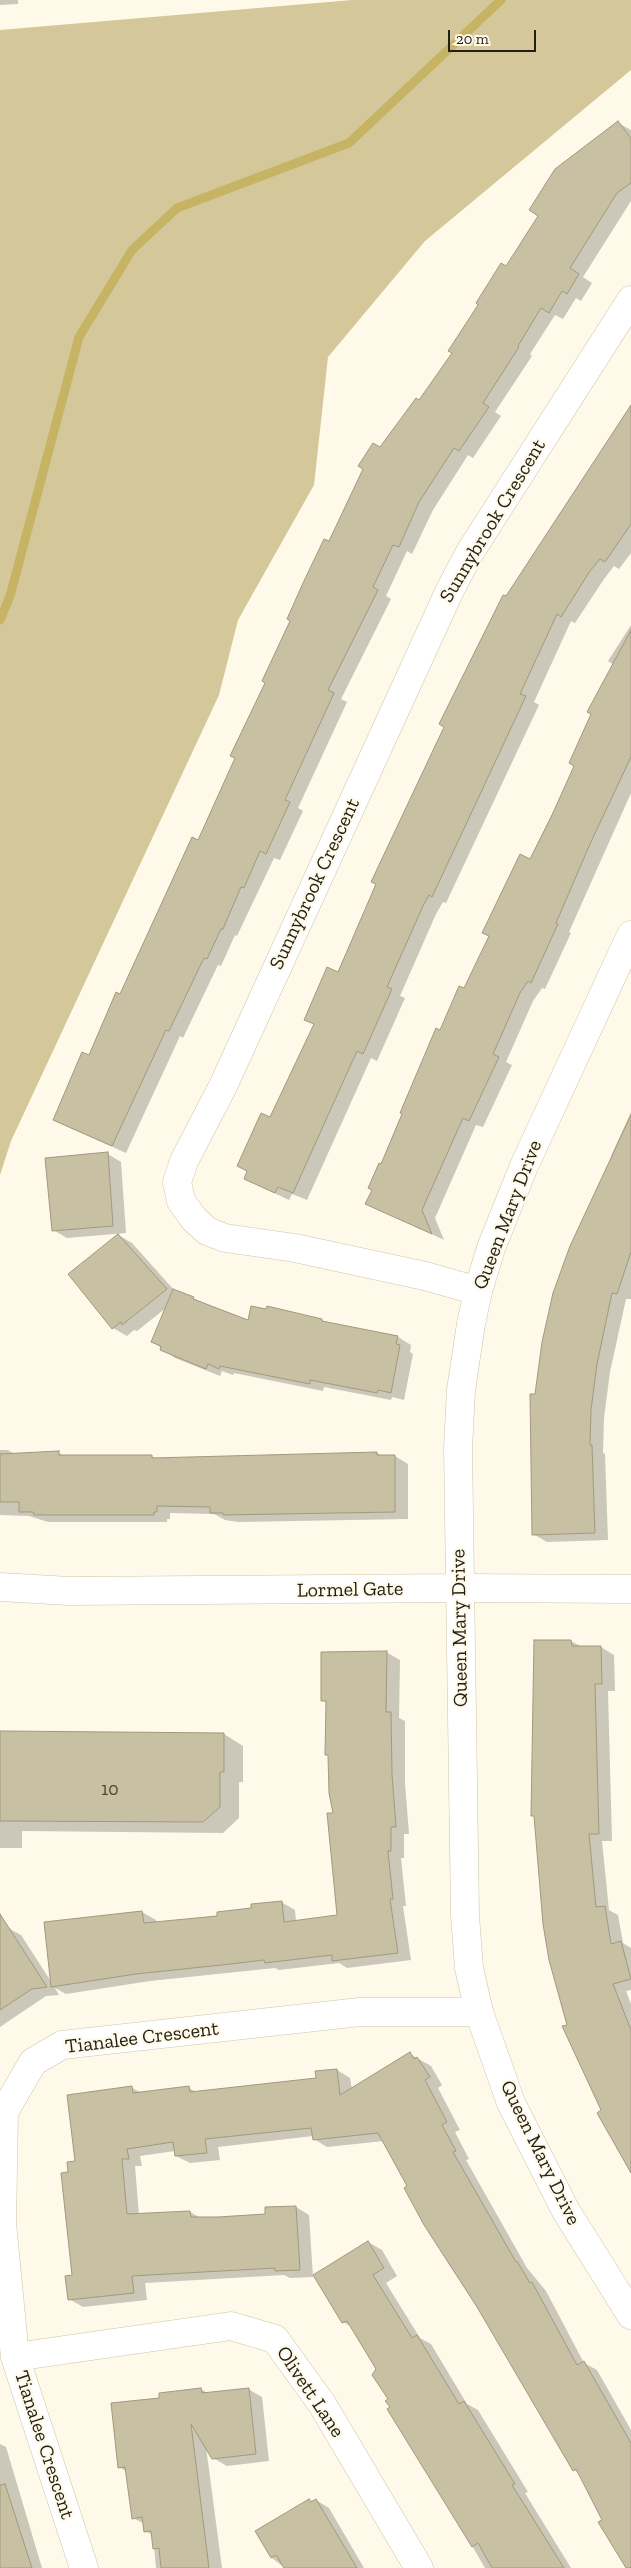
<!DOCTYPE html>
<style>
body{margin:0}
#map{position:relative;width:631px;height:2568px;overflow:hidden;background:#fef9e8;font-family:"Zilla Slab",serif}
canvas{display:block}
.scale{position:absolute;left:448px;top:30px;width:88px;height:22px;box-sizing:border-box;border:2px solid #221f15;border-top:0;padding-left:6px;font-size:15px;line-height:18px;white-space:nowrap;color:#221f15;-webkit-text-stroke:4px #fef9e8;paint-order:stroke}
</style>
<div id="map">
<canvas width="631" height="2568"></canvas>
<div class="scale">20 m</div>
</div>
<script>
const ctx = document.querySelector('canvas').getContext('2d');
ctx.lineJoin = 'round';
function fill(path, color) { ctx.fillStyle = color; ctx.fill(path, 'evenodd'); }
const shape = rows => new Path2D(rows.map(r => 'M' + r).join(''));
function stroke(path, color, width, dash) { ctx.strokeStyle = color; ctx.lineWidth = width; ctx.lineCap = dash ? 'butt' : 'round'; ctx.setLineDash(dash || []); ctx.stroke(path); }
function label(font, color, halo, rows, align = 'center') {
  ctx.font = font + ' "Zilla Slab",serif'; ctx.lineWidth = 4.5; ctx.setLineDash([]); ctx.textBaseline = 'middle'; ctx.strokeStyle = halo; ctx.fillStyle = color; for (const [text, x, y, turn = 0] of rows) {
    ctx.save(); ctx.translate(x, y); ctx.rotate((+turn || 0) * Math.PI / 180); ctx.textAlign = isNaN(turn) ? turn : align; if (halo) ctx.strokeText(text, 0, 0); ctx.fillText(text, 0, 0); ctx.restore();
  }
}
fill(shape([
 [352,0,631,0,631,70,425,241,328,357,314,485,238,620,219,695,11,1141,0,1175,0,30]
]), '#d4c89a');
fill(shape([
 [0,0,21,0,18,0,18,4,0,5],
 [618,123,631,130,631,201,583,277,592,283,581,301,576,298,563,319,555,315,530,354,532,356,495,412,501,416,473,458,468,455,433,510,412,554,407,551,386,596,391,599,341,699,347,702,298,808,303,811,280,860,274,858,237,936,235,935,221,966,218,965,183,1038,180,1036,126,1153,68,1127,54,1119,90,1057,199,841,330,543,380,448,420,402,507,268],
 [631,406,631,553,619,569,614,566,604,579,575,623,571,621,534,702,539,705,446,903,443,902,436,914,400,996,405,998,377,1061,371,1058,307,1200,292,1194,289,1200,259,1186,245,1178,506,598],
 [631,625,631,793,569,932,571,933,545,989,542,988,533,1001,506,1062,512,1065,483,1127,476,1125,435,1218,444,1240,367,1203,440,1031,465,990,576,766,614,665,608,661],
 [631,1112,631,1299,626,1299,610,1372,604,1418,603,1453,605,1454,608,1540,547,1542,533,1534,537,1395,613,1157,611,1156],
 [108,1154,121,1162,126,1233,67,1238,53,1230],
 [118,1235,132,1243,174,1290,249,1322,322,1320,328,1324,398,1337,411,1345,410,1352,413,1354,404,1400,392,1397,391,1400,324,1387,323,1391,234,1373,233,1375,222,1371,220,1376,175,1358,153,1342,166,1308,137,1331,134,1330,127,1336,113,1328],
 [0,1450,8,1450,16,1455,59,1453,64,1456,151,1456,157,1459,377,1453,382,1456,395,1456,408,1464,408,1519,238,1522,225,1520,214,1514,170,1513,170,1519,167,1519,167,1522,48,1522,29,1516,0,1515],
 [571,1641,582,1647,601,1647,614,1655,615,1691,608,1691,612,1841,602,1841,609,1910,618,1915,623,1943,631,1948,631,1990,626,1991,631,2004,631,2168,603,2110,568,2026],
 [386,1652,400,1660,399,1718,405,1721,405,1783,409,1834,404,1834,404,1858,401,1858,406,1906,403,1906,411,1960,347,1968,339,1963,279,1970,275,1968,150,1981,66,1994,55,1988,59,1995,46,1996,0,2027,0,1932,8,1928,21,1935,52,1983,142,1912,156,1920,156,1923,219,1917,281,1902,295,1910,296,1922,338,1916,327,1703,322,1700],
 [0,1733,224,1734,243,1746,243,1782,239,1782,239,1818,223,1833,22,1831,22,1848,0,1848],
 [410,2054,431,2066,442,2085,438,2088,460,2130,455,2132,469,2159,466,2160,527,2268,546,2291,584,2363,597,2370,631,2430,631,2562,604,2521,580,2474,574,2470,454,2268,450,2266,406,2189,409,2187,384,2141,327,2147,314,2139,313,2136,218,2147,220,2160,190,2163,176,2156,175,2151,140,2156,142,2166,135,2166,139,2215,190,2212,201,2218,267,2215,296,2207,309,2215,313,2277,290,2278,284,2275,145,2283,147,2300,83,2307,69,2299,73,2276,69,2173,132,2088,142,2093,189,2088,198,2093,317,2079,337,2070,350,2078,352,2089],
 [368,2242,382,2250,397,2276,386,2283,420,2338,431,2344,467,2404,478,2410,528,2492,525,2493,571,2568,485,2568,392,2408,377,2369,352,2327,343,2322],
 [201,2389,209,2394,248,2389,262,2397,269,2461,227,2466,213,2458,206,2447,222,2568,156,2568,153,2535,145,2531,145,2524,133,2518,127,2472,119,2467,161,2399],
 [0,2444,6,2447,42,2568,0,2568],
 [316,2500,329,2508,364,2568,285,2568,272,2558,257,2532,309,2501]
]), '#0003');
stroke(shape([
 [0,620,10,596,79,337,132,250,177,208,349,143,501,0]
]), '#c7b364', 9);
const building = shape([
 [618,121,631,138,631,183,617,193,570,268,579,274,567,294,562,291,549,313,541,308,518,346,519,347,483,403,489,407,459,451,454,448,419,502,399,547,393,545,373,587,378,590,328,690,334,693,285,800,290,802,266,854,260,851,244,888,241,887,223,929,221,929,207,959,204,958,169,1031,166,1030,112,1146,53,1120,82,1052,89,1055,116,992,120,994,192,837,198,840,235,758,230,756,265,683,262,681,290,621,287,619,303,583,324,539,329,541,363,469,358,466,373,443,380,447,416,398,419,400,452,353,448,351,478,305,476,303,501,263,506,266,538,216,529,210,555,169,618,121],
 [631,405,631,524,605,562,600,559,590,571,561,617,557,614,520,694,526,696,432,897,429,895,423,906,387,987,392,989,363,1054,357,1051,293,1193,278,1187,275,1193,244,1179,247,1171,237,1166,261,1113,270,1117,314,1024,304,1020,327,967,338,972,376,884,371,882,444,727,439,724,503,595,506,596,631,405],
 [631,630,631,757,590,844,556,923,558,924,531,983,528,981,520,993,493,1054,499,1057,469,1121,463,1118,422,1210,432,1234,365,1204,372,1190,368,1188,379,1163,381,1164,402,1114,400,1113,436,1028,440,1030,459,986,464,988,489,936,482,933,520,854,530,859,552,815,574,766,569,763,591,714,587,712,631,630],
 [631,1115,631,1252,617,1294,612,1293,597,1364,591,1410,590,1445,592,1445,595,1533,532,1535,530,1394,535,1394,542,1342,553,1293,570,1246,631,1115],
 [108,1152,113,1226,52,1231,45,1158,108,1152],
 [118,1234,167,1289,122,1325,121,1322,112,1329,68,1274,118,1234],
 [173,1289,194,1297,193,1299,248,1320,251,1306,266,1309,267,1306,322,1319,322,1321,398,1336,396,1344,400,1345,391,1393,378,1390,377,1393,310,1380,310,1384,220,1366,219,1369,208,1364,206,1369,160,1350,161,1346,151,1342,173,1289],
 [59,1451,59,1455,152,1455,152,1458,377,1452,377,1455,395,1455,395,1512,223,1515,223,1513,210,1513,210,1507,157,1506,157,1512,154,1512,154,1515,34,1515,33,1512,19,1512,19,1502,0,1502,0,1454,59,1451],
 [534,1640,571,1640,572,1646,601,1646,602,1684,595,1684,599,1834,589,1834,596,1907,605,1906,611,1944,621,1941,631,1979,613,1984,631,2030,631,2173,597,2113,601,2110,562,2026,567,2025,549,1960,543,1924,534,1816,531,1816,534,1640],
 [387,1651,386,1712,391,1712,392,1774,396,1827,391,1827,391,1851,388,1851,393,1899,390,1899,398,1953,332,1961,332,1955,265,1963,264,1960,231,1964,136,1974,51,1987,44,1922,142,1911,144,1923,217,1916,217,1912,251,1908,251,1904,282,1901,284,1922,337,1915,327,1813,333,1813,329,1793,328,1755,325,1755,326,1701,321,1701,321,1652,387,1651],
 [0,1731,224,1733,224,1772,220,1772,220,1807,203,1822,0,1821,0,1731],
 [0,1914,47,1987,32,1989,0,2010,0,1914],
 [410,2052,414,2059,417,2057,430,2077,425,2080,447,2122,442,2125,456,2151,453,2152,516,2262,517,2261,530,2283,532,2282,577,2365,584,2361,631,2443,631,2568,626,2568,598,2522,602,2520,576,2469,573,2471,477,2307,424,2225,404,2188,407,2186,378,2133,313,2140,311,2128,205,2139,207,2153,175,2156,173,2142,127,2149,129,2159,122,2159,127,2214,190,2211,191,2217,218,2217,265,2214,265,2207,296,2206,300,2270,275,2271,275,2268,132,2276,134,2293,68,2300,65,2276,72,2275,61,2173,68,2172,67,2162,75,2161,67,2095,132,2086,133,2093,189,2086,190,2092,316,2078,315,2071,337,2069,340,2095,410,2052],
 [368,2241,384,2268,373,2275,412,2338,417,2335,459,2404,464,2401,515,2484,512,2485,564,2568,492,2568,478,2543,472,2547,387,2409,390,2407,385,2401,388,2399,372,2375,376,2369,347,2321,342,2323,313,2275,368,2241],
 [201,2388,202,2393,249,2388,256,2454,212,2459,191,2424,209,2568,161,2568,159,2548,153,2549,151,2531,144,2532,142,2517,132,2519,125,2467,118,2468,111,2403,159,2398,159,2393,201,2388],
 [5,2484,32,2568,0,2568,0,2485,5,2484],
 [309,2499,311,2502,316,2499,357,2568,284,2568,276,2555,271,2558,255,2531,309,2499]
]);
fill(building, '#c7c0a3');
stroke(building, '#a0997d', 1);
const minor = shape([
 [478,1291,425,1276,295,1248,225,1238,207,1231,194,1219,181,1201,177,1182,184,1161,223,1086,450,590,470,552,631,300],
 [459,1588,631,1589],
 [15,2357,231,2326,275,2339,322,2404,419,2568],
 [84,2568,15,2357,2,2223,4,2112,33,2062,62,2045,360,2012,479,2012]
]);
const tertiary = shape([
 [631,935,524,1166,491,1248,478,1291,471,1324,461,1390,458,1448,465,1915,469,1968,479,2012,511,2103,566,2211,631,2315],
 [0,1587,69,1591,459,1588]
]);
stroke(minor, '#cdc5a8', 29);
stroke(tertiary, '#cdc5a8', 29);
stroke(minor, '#fff', 28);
stroke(tertiary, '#fff', 28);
label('18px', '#4b4738', null, [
 ["10",110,1790]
]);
label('20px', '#221f15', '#fef9e8', [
 ["Sunnybrook Crescent",493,521,-59],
 ["Sunnybrook Crescent",315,884,-65],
 ["Queen Mary Drive",508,1215,-69],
 ["Lormel Gate",350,1590,-1],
 ["Queen Mary Drive",460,1628,-91],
 ["Tianalee Crescent",142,2038,-7],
 ["Queen Mary Drive",540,2153,64],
 ["Olivett Lane",310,2392,56],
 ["Tianalee Crescent",44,2445,72]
]);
</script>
